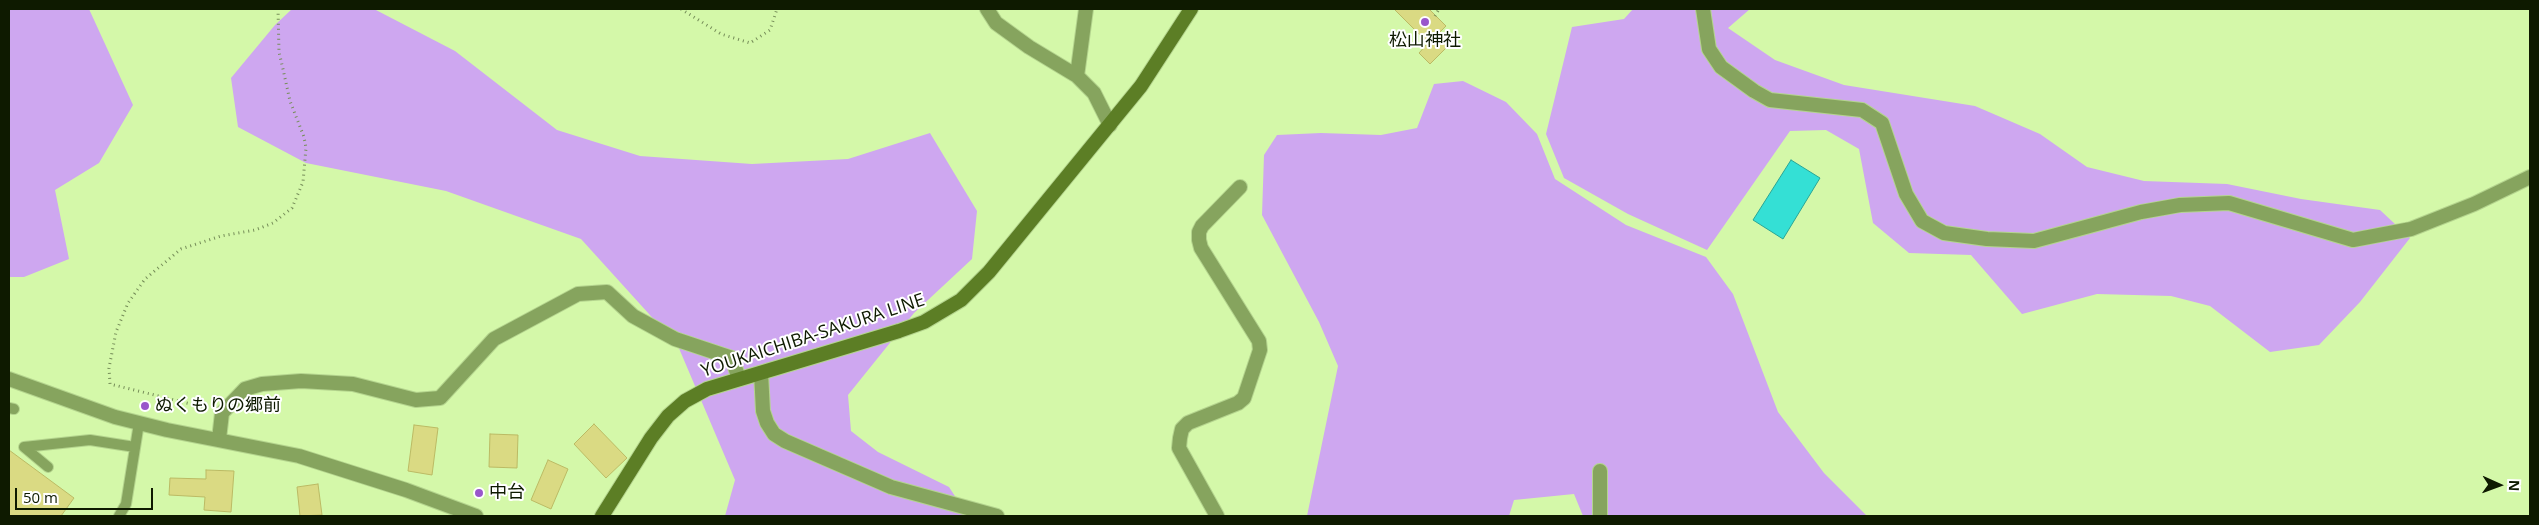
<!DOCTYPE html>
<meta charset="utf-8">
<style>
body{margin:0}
#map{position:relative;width:2539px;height:525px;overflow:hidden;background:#d4f8a9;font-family:"Open Sans",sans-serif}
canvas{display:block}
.frame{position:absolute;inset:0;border:10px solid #0e1a00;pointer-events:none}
.north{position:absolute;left:2474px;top:460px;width:50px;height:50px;-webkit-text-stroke:4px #fff;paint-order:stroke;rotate:92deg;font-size:14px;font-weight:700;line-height:20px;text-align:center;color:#0e1a00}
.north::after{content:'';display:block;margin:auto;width:18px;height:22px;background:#0e1a00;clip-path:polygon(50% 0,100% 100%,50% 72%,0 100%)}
.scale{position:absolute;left:15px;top:488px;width:138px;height:22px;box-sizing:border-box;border:2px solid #0e1a00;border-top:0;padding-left:6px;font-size:15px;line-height:18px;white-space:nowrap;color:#0e1a00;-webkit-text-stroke:4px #fff;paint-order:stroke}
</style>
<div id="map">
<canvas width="2539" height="525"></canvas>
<div class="frame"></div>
<div class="north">N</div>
<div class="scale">50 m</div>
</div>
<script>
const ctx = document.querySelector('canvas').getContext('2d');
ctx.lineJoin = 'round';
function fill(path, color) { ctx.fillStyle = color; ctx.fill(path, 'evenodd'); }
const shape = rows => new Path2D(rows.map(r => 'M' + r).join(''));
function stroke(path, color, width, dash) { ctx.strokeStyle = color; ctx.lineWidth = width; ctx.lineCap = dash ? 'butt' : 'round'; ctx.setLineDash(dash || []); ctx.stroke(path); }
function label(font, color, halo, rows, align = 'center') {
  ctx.font = font + ' "Open Sans","Noto Sans JP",sans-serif'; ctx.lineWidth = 4; ctx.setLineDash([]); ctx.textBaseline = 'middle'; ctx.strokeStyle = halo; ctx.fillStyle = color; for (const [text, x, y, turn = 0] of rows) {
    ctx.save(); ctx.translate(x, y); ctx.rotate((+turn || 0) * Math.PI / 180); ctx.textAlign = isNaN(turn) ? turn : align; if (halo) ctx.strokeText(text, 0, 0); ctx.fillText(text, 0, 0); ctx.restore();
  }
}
fill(shape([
 [9,9,89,9,133,105,99,163,55,190,69,259,24,277,9,277],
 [292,9,374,9,455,51,557,130,640,156,752,164,848,159,930,133,977,211,972,259,914,313,848,395,851,431,878,452,949,487,968,516,725,516,735,480,678,346,581,239,446,191,306,163,238,127,231,78,275,25],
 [1633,9,1750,9,1728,28,1775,60,1844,85,1975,106,2040,134,2087,167,2144,181,2227,184,2301,199,2380,210,2410,238,2360,302,2319,345,2270,352,2210,306,2171,296,2097,294,2022,314,1971,255,1909,253,1873,223,1859,149,1826,130,1790,131,1707,250,1628,214,1564,178,1546,134,1572,27,1624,19],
 [1463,81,1506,102,1537,134,1555,179,1626,225,1706,257,1733,294,1778,412,1824,473,1867,516,1583,516,1574,494,1514,500,1509,516,1307,516,1338,366,1319,322,1262,215,1264,155,1277,135,1321,133,1381,135,1417,128,1434,84]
]), '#cea7f0');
const water = shape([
 [1791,160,1820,178,1783,239,1753,220,1791,160]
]);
fill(water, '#34e0d5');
stroke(water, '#29a595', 1);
const building = shape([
 [1394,9,1429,9,1446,26,1439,33,1450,44,1430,64,1419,53,1428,43,1394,9],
 [594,424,627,458,606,478,574,444,594,424],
 [414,425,438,428,432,475,408,471,414,425],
 [490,434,518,435,517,468,489,467,490,434],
 [9,450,74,498,61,516,9,516,9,450],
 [548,460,568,469,551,509,531,500,548,460],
 [206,470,234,471,231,512,204,510,205,497,169,495,170,478,206,479,206,470],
 [318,484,322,515,300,516,297,487,318,484]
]);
fill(building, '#dada83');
stroke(building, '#bbba64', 1);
const service = shape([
 [9,408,14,409],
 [48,467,24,447,90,440,135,447],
 [119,516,126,504,139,423]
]);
const minor = shape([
 [987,9,996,23,1029,47,1077,76,1094,93,1110,125],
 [1703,9,1709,49,1721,67,1754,91,1770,100,1862,110,1882,123,1906,194,1922,221,1944,233,1987,239,2034,241,2141,212,2180,205,2229,203,2353,240,2411,229,2474,204,2530,177],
 [1077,76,1086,9],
 [761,373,763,411,767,423,774,434,785,441,891,487,997,516],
 [219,439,222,413,245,389,262,384,301,381,353,384,416,400,440,398,494,339,578,294,607,292,633,316,675,339,732,358,739,379],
 [1217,516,1179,448,1180,438,1182,429,1188,423,1238,403,1244,398,1260,350,1259,341,1201,248,1199,240,1199,232,1202,226,1240,187],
 [1600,516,1600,471]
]);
const tertiary = shape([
 [9,379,115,417,167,430,299,456,406,490,476,516]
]);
const secondary = shape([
 [602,516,651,438,668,416,685,401,707,389,899,331,924,322,961,300,989,272,1141,86,1191,9]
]);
stroke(service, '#b4d48e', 12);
stroke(minor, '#b4d48e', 16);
stroke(tertiary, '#b4d48e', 16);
stroke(secondary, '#b4d48e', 16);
stroke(shape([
 [681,9,721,34,750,43,770,30,777,9],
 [1435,16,1439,9],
 [207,408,110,384,109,368,116,332,128,303,145,279,181,249,221,236,255,230,273,223,292,208,303,182,306,148,304,137,290,101,283,69,279,52,278,9]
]), '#758d58', 3, [1, 4]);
stroke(service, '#86a45e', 10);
stroke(minor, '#86a45e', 14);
stroke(tertiary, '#86a45e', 14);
stroke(secondary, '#5c7e25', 14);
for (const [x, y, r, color] of [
 [1425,22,5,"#9956cb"],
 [145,406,5,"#9956cb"],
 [479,493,5,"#9956cb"]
]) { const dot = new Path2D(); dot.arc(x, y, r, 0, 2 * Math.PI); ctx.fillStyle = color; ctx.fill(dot); stroke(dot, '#fff', 2); }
label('18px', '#0e1a00', '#fff', [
 ["松山神社",1425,41,"center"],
 ["ぬくもりの郷前",155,406],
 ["中台",489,493]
], 'left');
label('18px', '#0e1a00', '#fff', [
 ["YOUKAICHIBA-SAKURA LINE",813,336,-18]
]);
</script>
